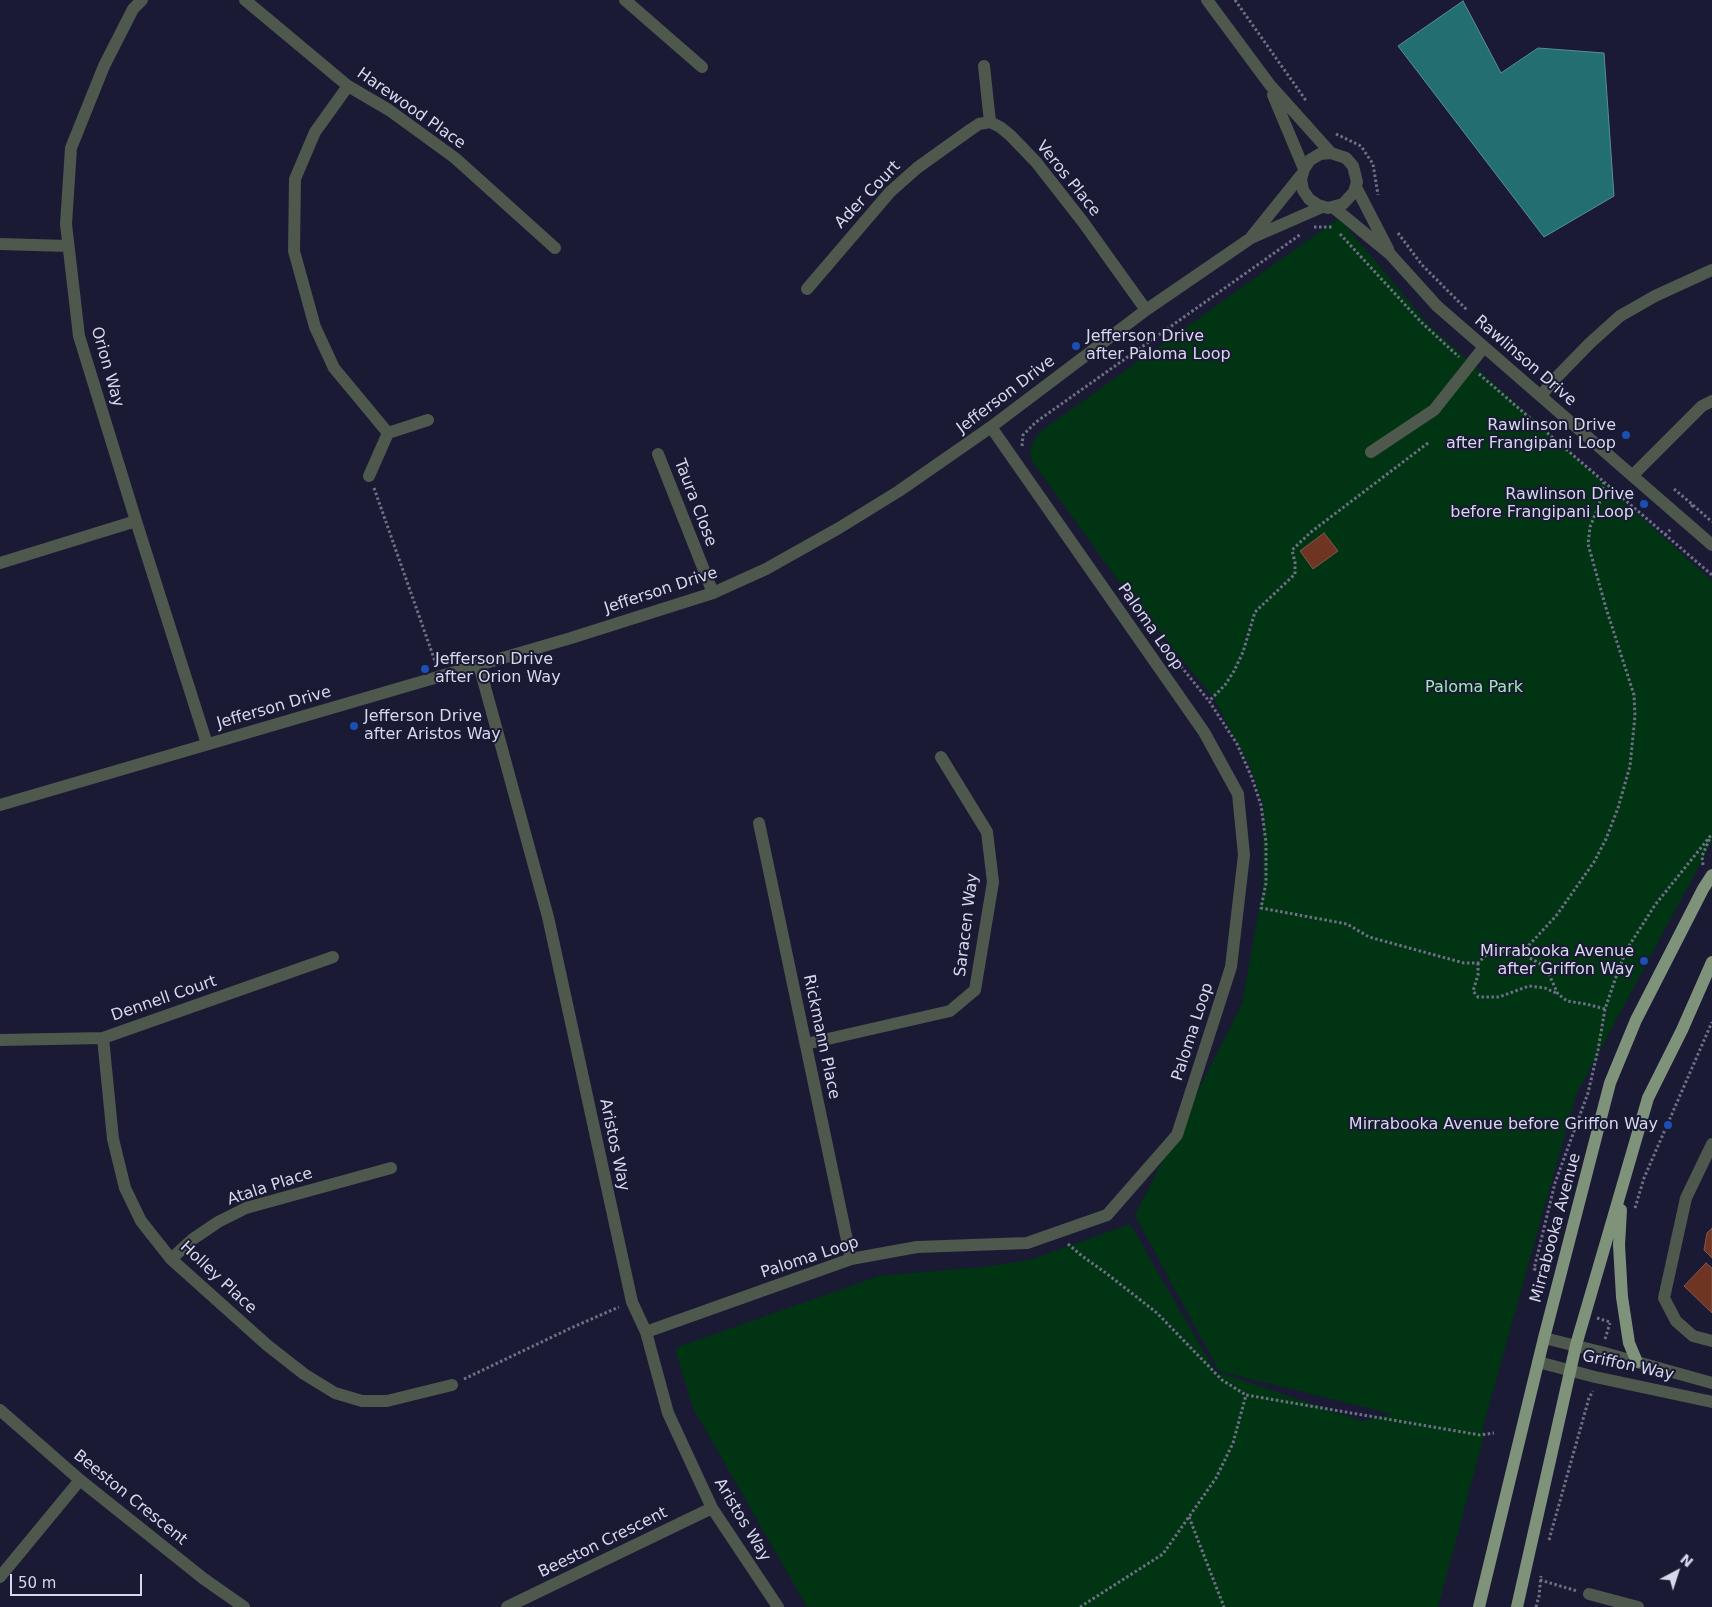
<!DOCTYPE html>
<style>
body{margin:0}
#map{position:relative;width:1712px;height:1607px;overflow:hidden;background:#1a1a34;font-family:"DejaVu Sans",sans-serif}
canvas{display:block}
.north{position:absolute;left:1652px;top:1547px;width:50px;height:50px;-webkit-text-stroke:4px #1a1a34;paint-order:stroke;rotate:40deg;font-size:14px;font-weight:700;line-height:20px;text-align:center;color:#d6d8eb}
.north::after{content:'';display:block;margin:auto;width:18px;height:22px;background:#d6d8eb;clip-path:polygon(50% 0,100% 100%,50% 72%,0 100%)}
.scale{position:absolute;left:10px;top:1574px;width:132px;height:22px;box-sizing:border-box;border:2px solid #d6d8eb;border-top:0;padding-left:6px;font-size:15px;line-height:18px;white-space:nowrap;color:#d6d8eb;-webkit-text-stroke:4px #1a1a34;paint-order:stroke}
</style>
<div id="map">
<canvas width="1712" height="1607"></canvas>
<div class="north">N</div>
<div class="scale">50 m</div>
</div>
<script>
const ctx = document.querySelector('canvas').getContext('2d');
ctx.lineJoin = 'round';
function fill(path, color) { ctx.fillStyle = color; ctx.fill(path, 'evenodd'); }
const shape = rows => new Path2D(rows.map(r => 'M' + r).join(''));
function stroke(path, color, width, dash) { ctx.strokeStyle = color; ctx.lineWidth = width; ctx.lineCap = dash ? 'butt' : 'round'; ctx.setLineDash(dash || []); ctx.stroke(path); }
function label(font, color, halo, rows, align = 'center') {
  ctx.font = font + ' "DejaVu Sans",sans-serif'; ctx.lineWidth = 4; ctx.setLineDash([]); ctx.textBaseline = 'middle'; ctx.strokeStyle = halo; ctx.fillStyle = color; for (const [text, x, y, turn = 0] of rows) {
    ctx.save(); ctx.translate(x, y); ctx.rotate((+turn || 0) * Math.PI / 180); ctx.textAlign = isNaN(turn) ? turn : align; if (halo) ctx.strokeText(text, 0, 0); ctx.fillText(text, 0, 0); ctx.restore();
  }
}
fill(shape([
 [1339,218,1428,324,1712,581,1712,842,1576,1095,1482,1430,1485,1432,1438,1607,807,1607,693,1408,675,1348,879,1276,982,1267,1030,1260,1130,1224,1215,1371,1362,1421,1392,1414,1219,1371,1135,1215,1242,1004,1263,888,1263,804,1249,764,1213,697,1122,586,1032,461,1030,453,1034,440,1041,431]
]), '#003412');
const water = shape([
 [1463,1,1501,73,1538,48,1604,53,1614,196,1544,237,1398,46,1463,1]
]);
fill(water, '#236f70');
stroke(water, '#598e95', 1);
const building = shape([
 [1324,533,1338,551,1313,569,1300,551,1324,533],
 [1712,1228,1712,1258,1704,1250,1707,1233,1712,1228],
 [1706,1263,1712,1268,1712,1313,1684,1286,1706,1263]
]);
fill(building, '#703422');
stroke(building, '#7d594f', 1);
stroke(shape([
 [1235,0,1307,102],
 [1336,134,1361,146,1373,164,1378,195],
 [1314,227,1332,227],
 [1398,233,1422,265,1467,310],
 [1340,234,1421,322,1459,357],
 [1479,374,1712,575],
 [1428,443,1311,532,1292,550,1295,562,1295,574,1255,612,1243,652,1234,671,1225,685,1209,701,1237,744,1252,778,1261,805,1266,842,1266,883,1261,908,1347,924,1369,937,1464,963,1478,963,1487,954,1502,951,1516,953,1524,955],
 [1022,446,1023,435,1036,422,1301,234],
 [1604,482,1599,505,1590,527,1588,544,1606,608,1634,695,1635,716,1630,766,1618,808,1606,839,1594,862,1556,916,1529,945,1524,955,1539,963,1547,970,1558,994,1567,1001,1586,1004,1605,1009],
 [374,488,436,664],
 [1674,489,1693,505,1690,508],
 [1693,505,1712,522],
 [1665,535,1672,528],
 [1162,643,1209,701],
 [1703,865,1702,856,1710,838],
 [1478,963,1478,975,1473,991,1478,997,1499,997,1529,986,1545,988,1558,994],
 [1635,1208,1644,1178,1712,1022],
 [1068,1244,1082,1256,1106,1273,1157,1313,1222,1380,1246,1395],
 [1546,1272,1534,1269,1555,1183,1588,1093,1598,1050,1605,1009,1618,971,1627,949,1655,905,1712,834],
 [1597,1318,1610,1322],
 [1605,1339,1610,1323],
 [464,1379,571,1328,619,1307],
 [1189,1517,1224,1607],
 [1549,1540,1589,1398,1593,1391],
 [1540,1580,1577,1591],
 [1080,1607,1163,1554,1216,1478,1233,1443,1246,1395,1480,1435,1494,1433],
 [1536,1607,1539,1596,1541,1576]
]), '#6f7087', 3, [2.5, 2.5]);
stroke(shape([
 [142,0,133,9,104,66,71,148,66,224,79,336,136,521,207,744],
 [245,0,348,86,389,110,455,158,555,248],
 [625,0,702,67],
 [1207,0,1270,85,1331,153,1346,158,1353,166,1357,182,1354,192,1343,204,1328,208,1318,205,1309,199,1303,190,1301,179,1304,169,1310,160,1320,154,1331,153],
 [984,66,990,122,1000,127,1010,135,1036,162,1083,222,1146,310],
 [348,86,315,132,295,179,294,251,315,327,334,368,388,433],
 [1273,95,1304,169],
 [1356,187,1388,249],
 [1333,207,1390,254,1437,306,1712,545],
 [1252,236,1302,174],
 [0,244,68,246],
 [807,289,890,192,917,168,970,130,979,124,990,122],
 [1541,396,1551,383,1590,343,1620,316,1655,296,1712,270],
 [1371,452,1434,410,1484,347],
 [658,454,713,593],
 [1633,475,1702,406,1712,401],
 [369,476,388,433,428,420],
 [0,563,136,521],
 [479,665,548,917,632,1302,646,1332,668,1413,712,1508,778,1607],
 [0,805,571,638,713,593,766,569,839,528,899,491,991,427,1146,310,1251,238,1322,207],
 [759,823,851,1259],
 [103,1038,113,1139,125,1188,141,1221,171,1259,267,1345,304,1374,335,1393,362,1401,387,1401,452,1385],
 [0,1040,103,1038,333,957],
 [806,1044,950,1011,975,990,993,882,987,832,941,757],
 [1712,1144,1686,1198,1664,1298,1676,1321,1693,1336,1712,1341],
 [171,1259,193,1239,218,1222,246,1208,391,1168],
 [646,1332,851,1259,917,1247,1027,1243,1107,1215,1177,1135,1231,967,1244,855,1238,794,1204,732,991,427],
 [1544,1338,1601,1352,1712,1383],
 [1538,1362,1595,1377,1712,1402],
 [0,1410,80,1480,204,1579,244,1607],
 [0,1577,80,1480],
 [1589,1594,1638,1607],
 [507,1607,712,1508]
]), '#4e584c', 12);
stroke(shape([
 [1621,1210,1619,1245,1622,1297,1629,1343,1637,1362],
 [1479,1607,1544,1338,1610,1083,1636,1020,1703,889,1712,875],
 [1517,1607,1576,1345,1648,1098,1682,1030,1712,962]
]), '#7f937b', 12);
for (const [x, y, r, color] of [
 [1076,346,5,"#1a4fb4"],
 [1626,435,5,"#1a4fb4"],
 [1644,504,5,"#1a4fb4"],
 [425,669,5,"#1a4fb4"],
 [354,726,5,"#1a4fb4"],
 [1644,961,5,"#1a4fb4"],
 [1668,1125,5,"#1a4fb4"]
]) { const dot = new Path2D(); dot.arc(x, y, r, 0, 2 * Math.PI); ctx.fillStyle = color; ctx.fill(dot); stroke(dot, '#1a1a34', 2); }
label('16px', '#d6d8eb', '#1a1a34', [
 ["Harewood Place",411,109,35],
 ["Veros Place",1068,179,51],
 ["Ader Court",868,195,-46],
 ["Rawlinson Drive",1525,361,41],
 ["Orion Way",107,367,74],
 ["Jefferson Drive",1006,395,-37],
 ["Taura Close",695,503,69],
 ["Jefferson Drive",661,591,-18],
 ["Paloma Loop",1150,627,55],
 ["Jefferson Drive",274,708,-16],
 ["Saracen Way",967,925,-83],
 ["Dennell Court",164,999,-19],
 ["Paloma Loop",1193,1032,-72],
 ["Rickmann Place",821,1037,78],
 ["Aristos Way",614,1145,78],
 ["Atala Place",270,1187,-18],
 ["Mirrabooka Avenue",1556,1228,-75],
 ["Paloma Loop",810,1258,-18],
 ["Holley Place",218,1278,43],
 ["Griffon Way",1628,1366,12],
 ["Beeston Crescent",130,1498,39],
 ["Aristos Way",742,1520,59],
 ["Beeston Crescent",603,1543,-26]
]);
label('16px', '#d6d8eb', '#1a1a34', [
 ["Jefferson Drive",1086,337,"left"],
 ["after Paloma Loop",1086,355,"left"],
 ["Rawlinson Drive",1616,426],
 ["after Frangipani Loop",1616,444],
 ["Rawlinson Drive",1634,495],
 ["before Frangipani Loop",1634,513],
 ["Jefferson Drive",435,660,"left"],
 ["after Orion Way",435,678,"left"],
 ["Jefferson Drive",364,717,"left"],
 ["after Aristos Way",364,735,"left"],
 ["Mirrabooka Avenue",1634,952],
 ["after Griffon Way",1634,970],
 ["Mirrabooka Avenue before Griffon Way",1658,1125]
], 'right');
label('16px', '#9bedad', '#1a1a34', [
 ["Paloma Park",1474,688]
]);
</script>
